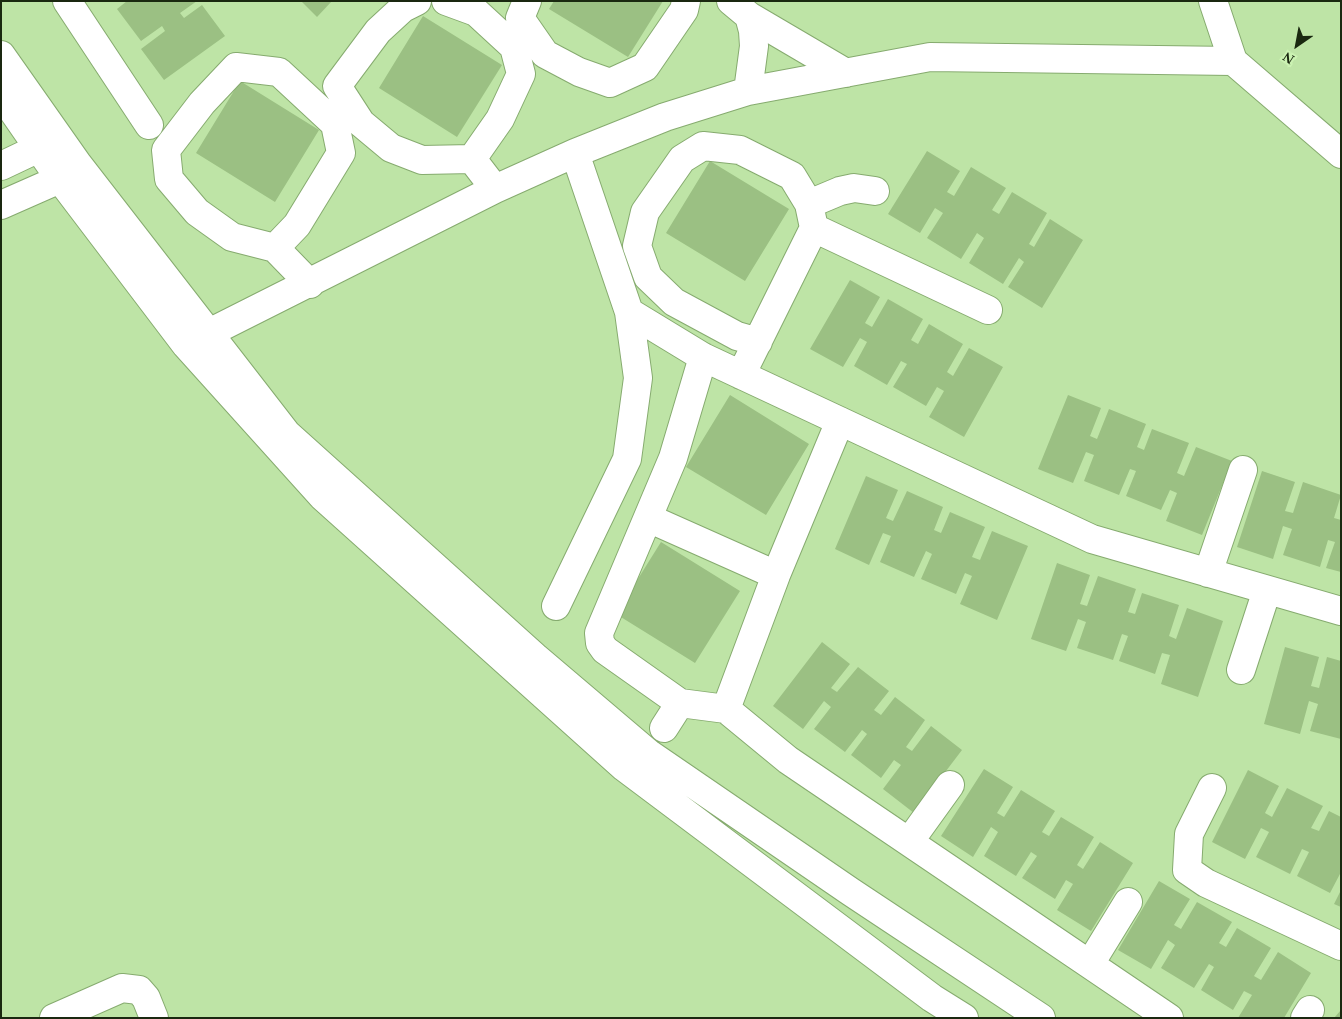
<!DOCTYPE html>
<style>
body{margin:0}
#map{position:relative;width:1342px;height:1019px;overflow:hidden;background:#bee4a6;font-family:"Times New Roman",serif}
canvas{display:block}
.frame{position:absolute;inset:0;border:2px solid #1a2810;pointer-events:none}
.north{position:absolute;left:1272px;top:20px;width:50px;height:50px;-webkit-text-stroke:4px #cbf2b2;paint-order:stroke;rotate:213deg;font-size:14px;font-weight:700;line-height:20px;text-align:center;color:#1a2810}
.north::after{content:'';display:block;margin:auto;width:18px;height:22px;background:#1a2810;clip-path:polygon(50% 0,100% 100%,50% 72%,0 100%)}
</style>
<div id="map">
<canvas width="1342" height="1019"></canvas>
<div class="frame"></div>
<div class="north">N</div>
</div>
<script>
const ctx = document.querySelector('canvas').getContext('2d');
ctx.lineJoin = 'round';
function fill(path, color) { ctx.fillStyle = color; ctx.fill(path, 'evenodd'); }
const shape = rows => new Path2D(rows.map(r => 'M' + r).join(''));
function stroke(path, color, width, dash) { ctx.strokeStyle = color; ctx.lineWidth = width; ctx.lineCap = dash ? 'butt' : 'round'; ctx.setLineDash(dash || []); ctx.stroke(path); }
fill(shape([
 [127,1,197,1,180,13,184,18,202,5,225,36,164,80,141,49,165,31,162,26,141,41,117,9],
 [301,1,332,1,317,17],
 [554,1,663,1,628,57,549,9],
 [423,16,502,65,457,137,379,88],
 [240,81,319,130,275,202,196,153],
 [927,151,960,171,947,192,954,196,971,167,1006,188,992,210,999,214,1012,192,1047,213,1029,244,1034,247,1050,219,1083,240,1042,308,1008,287,1024,262,1019,258,1003,284,969,263,984,238,977,233,961,259,927,238,943,213,935,208,920,233,888,214],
 [710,161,789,209,745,281,666,233],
 [850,280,880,297,865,323,872,327,888,299,923,319,911,340,918,344,929,324,963,344,947,372,953,376,969,348,1003,367,964,437,929,417,944,391,937,387,926,406,893,387,907,364,901,361,887,385,854,366,867,342,860,338,843,367,810,349],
 [730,395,809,444,766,515,686,467],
 [1068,395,1101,408,1090,436,1097,439,1109,409,1146,424,1137,447,1144,450,1152,429,1189,443,1177,473,1184,476,1196,447,1232,461,1202,535,1166,521,1177,493,1170,490,1161,510,1126,496,1136,471,1130,469,1119,495,1084,481,1094,455,1086,452,1073,483,1038,469],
 [1262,471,1295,482,1285,511,1293,513,1303,482,1341,495,1334,518,1341,520,1341,572,1326,568,1335,542,1328,540,1320,567,1283,555,1292,529,1283,526,1273,559,1237,547],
 [866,476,898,490,886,518,893,521,907,491,943,507,934,530,941,533,950,512,985,527,972,557,980,560,992,531,1028,546,997,620,960,604,972,576,965,573,956,594,921,579,932,554,926,551,914,577,880,562,891,536,883,533,869,565,835,549],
 [661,542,740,591,695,663,616,614],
 [1057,563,1090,575,1080,604,1087,606,1098,576,1136,589,1128,612,1135,614,1142,593,1179,605,1169,636,1176,639,1187,608,1223,621,1198,697,1161,684,1170,655,1162,653,1155,674,1119,661,1128,636,1122,634,1113,660,1077,648,1086,622,1078,619,1066,651,1031,639],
 [822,642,850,664,831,688,837,692,858,667,889,691,874,710,881,715,895,697,925,720,906,747,912,751,931,726,962,750,914,813,883,789,901,765,894,760,881,778,851,755,867,734,862,730,845,752,814,729,831,707,824,701,803,729,773,706],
 [1285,647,1319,657,1311,686,1319,688,1327,657,1341,661,1341,739,1310,731,1318,704,1309,701,1300,734,1264,724],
 [984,769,1013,787,997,813,1004,817,1021,790,1055,811,1042,832,1049,836,1061,817,1094,837,1077,865,1083,869,1100,842,1133,863,1091,931,1057,910,1073,884,1066,880,1055,899,1022,878,1037,856,1031,852,1016,876,984,856,998,832,991,827,973,857,941,836],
 [1248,770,1279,786,1265,813,1272,817,1287,788,1323,806,1311,828,1319,831,1329,811,1341,817,1341,872,1330,893,1297,876,1309,852,1302,849,1290,874,1256,857,1269,832,1261,828,1245,859,1212,842],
 [1159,881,1190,899,1174,925,1181,929,1197,902,1232,922,1219,943,1226,947,1237,928,1271,948,1254,976,1261,980,1278,952,1311,973,1284,1018,1238,1018,1252,995,1244,991,1233,1010,1201,990,1214,967,1209,964,1194,988,1161,968,1175,945,1168,940,1151,969,1118,950],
 [1341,890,1341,907,1334,904],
 [1341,1010,1341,1018,1334,1018]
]), '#9bc083');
const minor = shape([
 [67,1,149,125],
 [417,1,403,8,378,31,337,86,361,123,391,148,422,160,472,159,495,189],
 [446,1,476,12,514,47,521,74,500,119,472,159],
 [527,1,520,18,545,54,579,72,610,83,645,67,684,10,686,1],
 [731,1,749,16,753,31,754,46,748,91],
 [1213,1,1233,61,1341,154],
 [749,16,846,73],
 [1,55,77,163,287,434,535,657,648,753,851,892,1041,1018],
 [1,94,60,179,186,345,322,496,624,767,932,998,964,1018],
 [1,166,39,148],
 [809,204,840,191,854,188,875,191],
 [1,205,60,179],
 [814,228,988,310],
 [275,248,297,225,341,153,335,124,279,72,236,67,202,103,166,150,169,179,197,212,232,237,275,248,310,284],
 [629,312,703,357,1092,539,1341,611],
 [193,341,495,189,575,153,665,117,748,91,930,57,1233,61],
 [741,375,814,228,809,204,792,176,740,150,703,146,682,159,645,212,637,246,648,277,674,302,737,336,758,342],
 [648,518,776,575],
 [1208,573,1243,470],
 [556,606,627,459,638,378,629,312,575,153],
 [1241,670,1267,590],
 [680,703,605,650,600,643,599,633,673,458,703,357],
 [726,709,776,575,840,421],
 [664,728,680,703,726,709,788,760,1169,1018],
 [1212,788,1189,834,1187,870,1206,883,1341,946],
 [909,842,950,785],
 [1090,964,1128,902],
 [54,1018,122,988,139,990,146,998,154,1018],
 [1305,1018,1310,1010]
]);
stroke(minor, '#86ab6f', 30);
stroke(minor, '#fff', 28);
</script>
